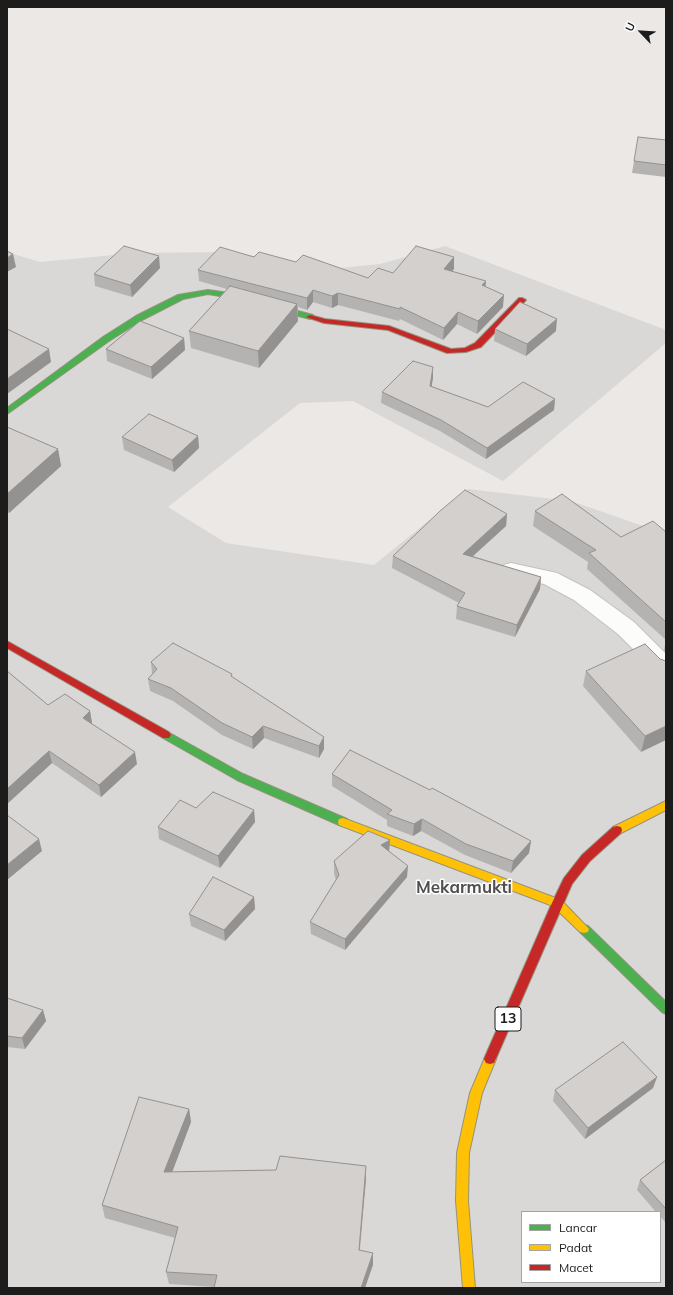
<!DOCTYPE html>
<style>
body{margin:0}
#map{position:relative;width:673px;height:1295px;overflow:hidden;background:#ebe8e5;font-family:Mulish,sans-serif}
canvas{display:block}
.frame{position:absolute;inset:0;border:8px solid #1c1c1c;pointer-events:none}
.legend{position:absolute;left:521px;top:1211px;width:140px;height:72px;box-sizing:border-box;background:#fff;border:1px solid #a4a4a4;margin:0;padding:5px 7px;list-style:none;font-size:12px;color:#1c1c1c}
.legend li{display:flex;align-items:center;gap:8px;height:20px}
.legend b{width:20px;border:1px solid #a4a4a4}
.north{position:absolute;left:621px;top:12px;width:40px;height:40px;-webkit-text-stroke:3px #fff;paint-order:stroke;rotate:295deg;font-size:11px;font-weight:700;line-height:16px;text-align:center;color:#1c1c1c}
.north::after{content:'';display:block;margin:auto;width:14px;height:18px;background:#1c1c1c;clip-path:polygon(50% 0,100% 100%,50% 72%,0 100%)}
</style>
<div id="map">
<canvas width="673" height="1295"></canvas>
<div class="frame"></div>
<ul class="legend">
<li><b style="height:5px;background:#4caf50"></b>Lancar</li>
<li><b style="height:5px;background:#ffc107"></b>Padat</li>
<li><b style="height:5px;background:#c62828"></b>Macet</li>
</ul>
<div class="north">U</div>
</div>
<script>
const ctx = document.querySelector('canvas').getContext('2d');
ctx.lineJoin = 'round';
function fill(path, color) { ctx.fillStyle = color; ctx.fill(path, 'evenodd'); }
const shape = rows => new Path2D(rows.map(r => 'M' + r).join(''));
function stroke(path, color, width, dash) { ctx.strokeStyle = color; ctx.lineWidth = width; ctx.lineCap = dash ? 'butt' : 'round'; ctx.setLineDash(dash || []); ctx.stroke(path); }
function label(font, color, halo, rows, align = 'center') {
  ctx.font = font + ' Mulish,sans-serif'; ctx.lineWidth = 3; ctx.setLineDash([]); ctx.textBaseline = 'middle'; ctx.strokeStyle = halo; ctx.fillStyle = color; for (const [text, x, y, turn = 0] of rows) {
    ctx.save(); ctx.translate(x, y); ctx.rotate((+turn || 0) * Math.PI / 180); ctx.textAlign = isNaN(turn) ? turn : align; if (halo) ctx.strokeText(text, 0, 0); ctx.fillText(text, 0, 0); ctx.restore();
  }
}
fill(shape([
 [445,246,666,330,666,343,503,481,353,401,300,403,168,507,226,543,374,565,468,489,571,501,666,534,666,1288,7,1288,7,252,40,262,135,253,226,252,340,268,380,264],
 [522,1212,660,1212,660,1282,522,1282]
]), '#dad8d6');
const street = shape([
 [511,563,557,573,590,590,634,622,666,654,666,676,658,674,618,634,574,600,544,584,504,575,501,570,504,565,511,563]
]);
const fast = shape([
 [208,290,229,293,313,315,314,317,310,319,226,297,208,294,183,299,142,320,109,341,7,414,7,408,103,337,136,316,178,295,208,290],
 [166,731,243,774,347,819,348,822,347,825,343,826,339,825,237,780,163,738,161,735,163,732,166,731],
 [584,925,588,926,666,1002,666,1014,662,1012,580,932,579,929,580,926,584,925]
]);
const slow = shape([
 [666,801,666,810,621,833,617,834,613,833,612,830,613,827,666,801],
 [343,818,561,900,589,929,588,932,584,933,580,932,553,906,339,825,338,822,339,819,343,818],
 [490,1054,494,1055,496,1059,482,1093,469,1153,468,1201,475,1288,463,1288,456,1201,457,1153,470,1093,486,1055,490,1054]
]);
const jam = shape([
 [519,298,522,298,526,300,481,347,466,352,447,353,388,330,324,323,306,317,310,315,325,319,389,326,451,349,465,348,475,343,519,298],
 [7,641,169,732,171,735,169,738,163,738,7,648,7,641],
 [617,826,621,827,622,830,621,833,590,861,572,884,494,1063,490,1064,486,1063,484,1059,552,903,564,878,582,855,613,827,617,826]
]);
stroke(street, '#c3c2c1', 2);
stroke(fast, '#94947d', 2);
stroke(slow, '#94947d', 2);
stroke(jam, '#94947d', 2);
fill(street, '#fcfcfb');
fill(fast, '#4caf50');
fill(slow, '#ffc107');
fill(jam, '#c62828');
fill(shape([
 [666,140,666,177,632,173,634,161],
 [254,257,296,262,368,278,393,273,454,257,454,269,452,271,486,287,503,307,477,334,457,324,443,340,400,319,399,321,338,305,332,308,313,302,307,310,298,307,298,321,259,368,191,348,189,331,227,289,199,281,198,270],
 [160,268,132,297,95,286,94,274],
 [495,329,556,331,526,356,494,341],
 [184,338,185,350,152,379,107,361,106,349],
 [433,378,431,386,488,407,555,399,554,410,486,459,440,431,381,403,382,392],
 [7,427,58,449,61,466,9,513,7,512],
 [198,436,199,448,174,472,124,450,122,437],
 [535,511,621,537,666,532,666,652,664,650,666,640,587,569,588,562,533,526],
 [507,514,506,526,473,556,541,577,540,589,515,637,456,619,457,606,459,603,392,568,393,556],
 [660,659,666,661,641,752,583,686,586,671],
 [151,662,232,674,232,677,324,749,319,758,264,738,253,749,222,735,173,701,150,691,148,679,152,674],
 [7,671,48,705,90,711,92,723,92,724,137,764,101,797,52,763,7,804],
 [332,774,531,841,529,853,511,873,465,855,421,831,413,836,387,826,387,820,332,786],
 [196,808,254,810,255,822,220,868,159,839,158,827],
 [390,840,389,852,407,877,345,950,311,934,310,922,336,880,334,873,334,861],
 [254,897,255,909,225,941,191,926,189,914],
 [7,998,43,1010,46,1021,25,1049,7,1047],
 [657,1077,653,1088,585,1139,553,1101,555,1090],
 [189,1109,191,1122,172,1172,276,1170,366,1166,366,1179,360,1250,373,1265,215,1287,169,1284,166,1272,175,1238,105,1218,102,1205],
 [666,1160,666,1223,660,1216,660,1212,656,1212,637,1190,640,1180]
]), '#b5b3b1');
fill(shape([
 [13,254,16,267,7,272,7,258],
 [159,256,160,268,132,297,130,285],
 [454,257,454,269,444,281,444,269],
 [486,281,485,293,482,285],
 [313,290,313,302,307,310,307,298],
 [338,293,338,305,332,308,332,296],
 [504,295,503,307,477,334,478,321],
 [297,304,298,321,259,368,258,351],
 [458,312,457,324,443,340,444,328],
 [557,319,556,331,526,356,527,344],
 [184,338,185,350,152,379,151,367],
 [49,349,51,362,7,394,7,379],
 [433,367,433,378,430,397,430,386],
 [555,399,554,410,486,459,487,448],
 [198,436,199,448,174,472,172,460],
 [58,449,61,466,9,513,7,505,7,494],
 [507,514,506,526,462,566,463,554],
 [541,577,540,589,515,637,517,625],
 [90,711,92,723,85,730,83,718],
 [263,726,264,738,253,749,252,737],
 [666,726,666,740,641,752,645,736],
 [324,737,324,749,319,758,319,746],
 [49,751,52,763,7,804,7,789],
 [135,752,137,764,101,797,99,785],
 [254,810,255,822,220,868,218,856],
 [422,819,421,831,413,836,414,824],
 [39,839,42,851,7,880,7,865],
 [390,840,389,852,381,845],
 [531,841,529,853,511,873,513,861],
 [408,866,407,877,345,950,345,939],
 [254,897,255,909,225,941,224,930],
 [43,1010,46,1021,25,1049,22,1038],
 [657,1077,653,1088,585,1139,588,1128],
 [189,1109,191,1122,167,1186,164,1172],
 [366,1166,366,1179,358,1263,359,1250],
 [373,1253,373,1265,365,1288,361,1288]
]), '#949290');
const building = shape([
 [638,137,666,140,666,165,634,161,638,137],
 [124,246,159,256,130,285,94,274,124,246],
 [416,246,454,257,444,269,486,281,482,285,504,295,478,321,458,312,444,328,400,307,400,309,338,293,332,296,313,290,307,298,198,270,220,247,254,257,259,252,296,262,303,255,368,278,378,268,393,273,416,246],
 [7,251,13,254,7,258,7,251],
 [230,286,297,304,258,351,189,331,230,286],
 [520,302,557,319,527,344,495,329,520,302],
 [140,321,184,338,151,367,106,349,140,321],
 [7,329,49,349,7,379,7,329],
 [413,361,433,367,430,386,488,407,523,382,555,399,487,448,441,420,382,392,413,361],
 [149,414,198,436,172,460,122,437,149,414],
 [7,427,58,449,7,494,7,427],
 [465,490,507,514,463,554,541,577,517,625,457,606,465,593,393,556,440,511,465,490],
 [562,494,621,537,653,521,666,532,666,622,589,553,596,550,535,511,562,494],
 [173,643,232,674,231,676,324,737,319,746,263,726,252,737,222,723,171,688,148,679,157,669,151,662,173,643],
 [645,644,660,659,666,661,666,726,645,736,586,671,645,644],
 [7,671,48,705,65,694,90,711,83,718,135,752,99,785,49,751,7,789,7,671],
 [350,750,430,790,432,788,531,841,513,861,466,844,422,819,414,824,387,814,392,810,332,774,350,750],
 [213,792,254,810,218,856,158,827,180,800,196,808,213,792],
 [7,815,39,839,7,865,7,815],
 [368,831,390,840,381,845,408,866,345,939,310,922,339,875,334,861,368,831],
 [213,877,254,897,224,930,189,914,213,877],
 [7,998,43,1010,22,1038,7,1036,7,998],
 [623,1042,657,1077,588,1128,555,1090,623,1042],
 [139,1097,189,1109,164,1172,276,1170,280,1156,366,1166,359,1250,373,1253,361,1288,214,1288,217,1275,166,1272,178,1227,102,1205,139,1097],
 [666,1160,666,1209,640,1180,666,1160]
]);
fill(building, '#d3d0ce');
stroke(building, '#949290', 1);
for (const [x, y, w] of [
 [508,1019,26]
]) { const box = new Path2D(); box.roundRect(x - w / 2, y - 12, w, 24, 3); ctx.fillStyle = '#fff'; ctx.fill(box); stroke(box, '#1c1c1c', 1); }
label('bold 14px', '#1c1c1c', null, [
 ["13",508,1019]
]);
label('bold 17px', '#4f4f4f', '#fff', [
 ["Mekarmukti",464,888]
]);
</script>
